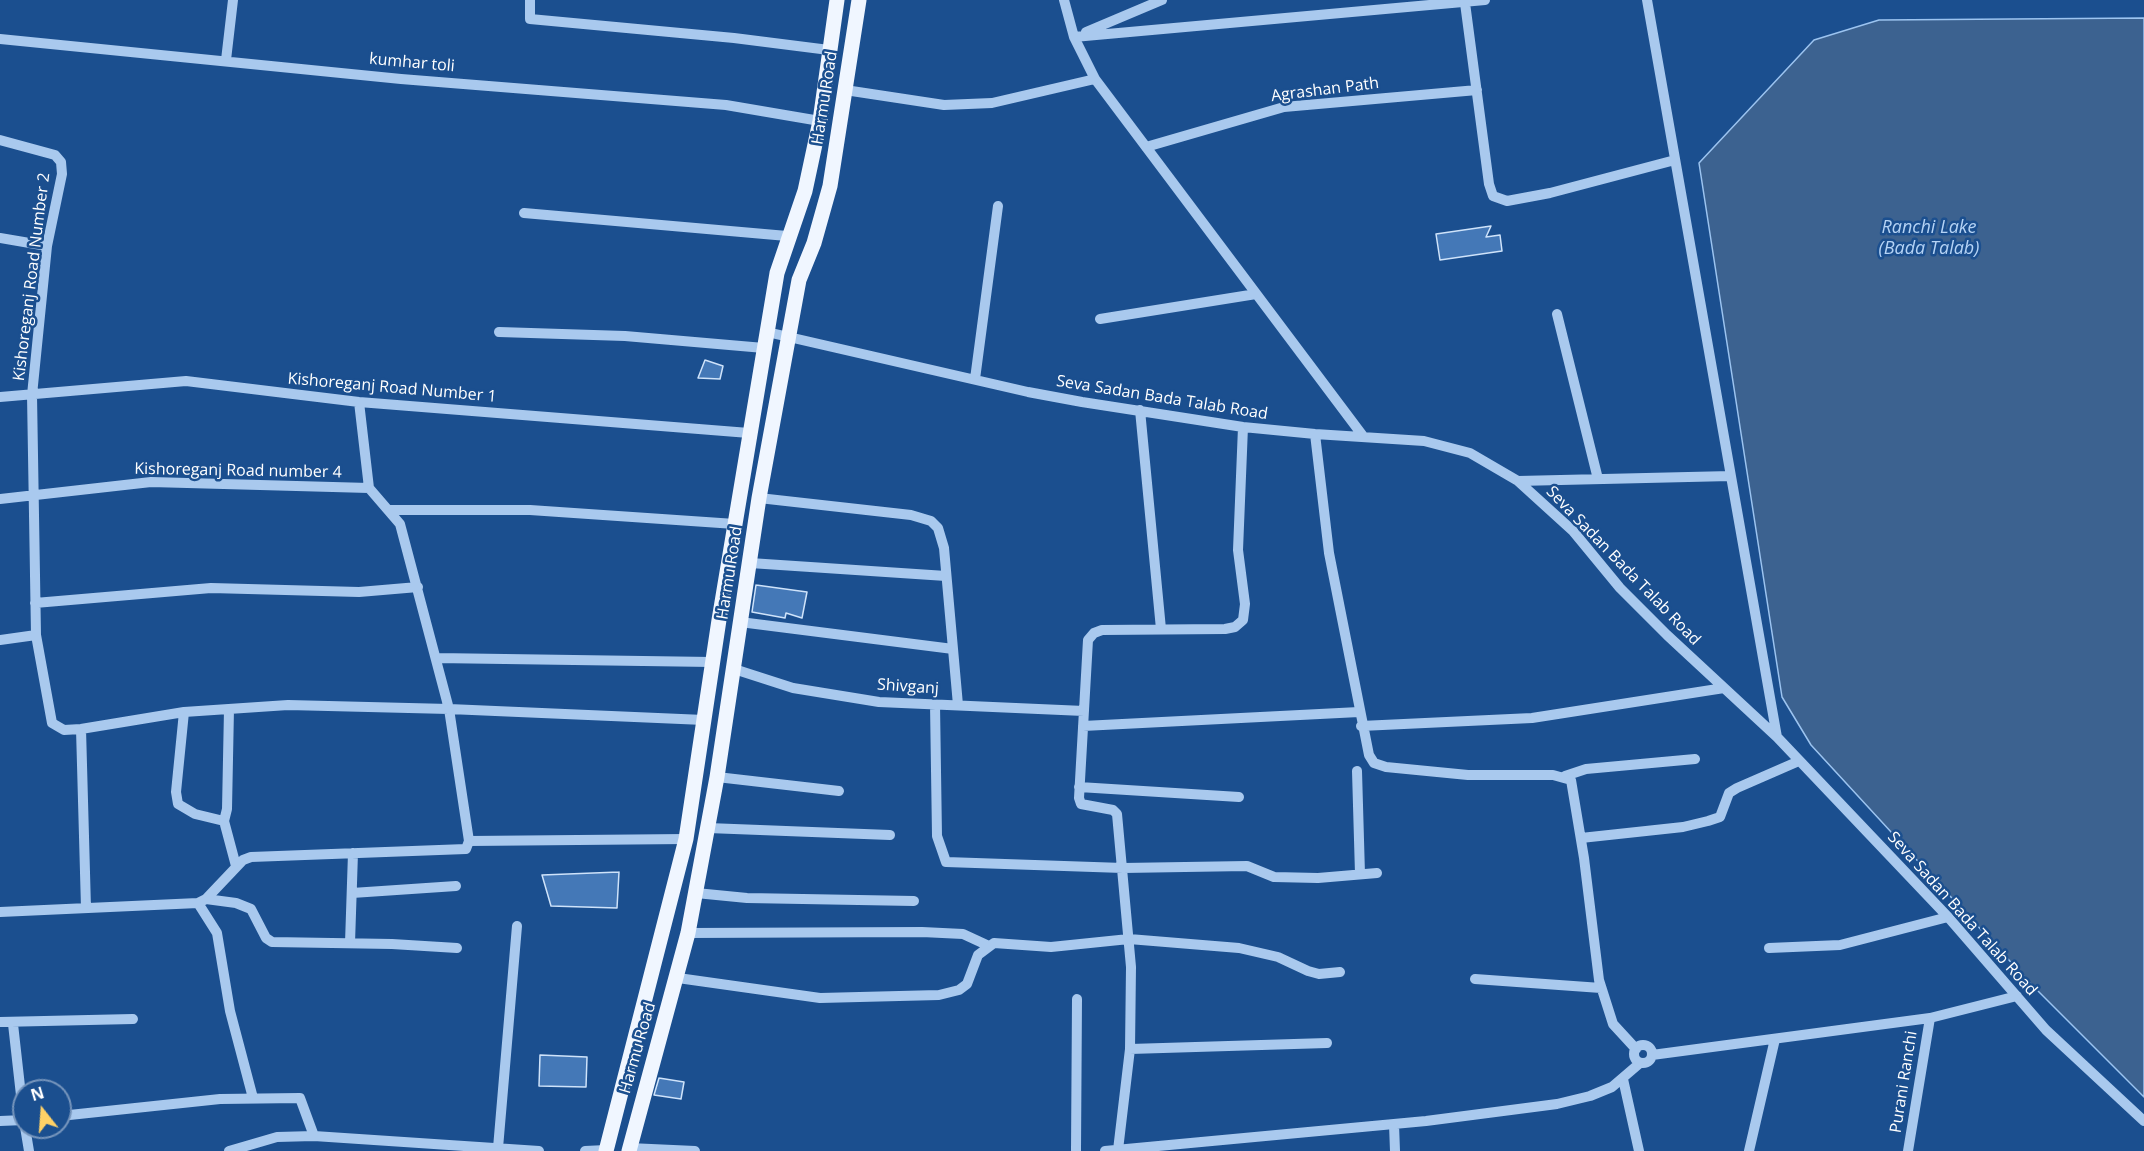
<!DOCTYPE html>
<style>
body{margin:0}
#map{position:relative;width:2144px;height:1151px;overflow:hidden;background:#1b4f8f;font-family:"Open Sans",sans-serif}
canvas{display:block}
.north{position:absolute;left:12px;top:1079px;width:60px;height:60px;box-sizing:border-box;background:#1b4f8f;border:2px solid #7695bc;border-radius:50%;rotate:343deg;font-size:16px;font-weight:700;line-height:24px;text-align:center;color:#fff}
.north::after{content:'';display:block;margin:auto;width:21px;height:27px;background:#ffd166;clip-path:polygon(50% 0,100% 100%,50% 72%,0 100%)}
</style>
<div id="map">
<canvas width="2144" height="1151"></canvas>
<div class="north">N</div>
</div>
<script>
const ctx = document.querySelector('canvas').getContext('2d');
ctx.lineJoin = 'round';
function fill(path, color) { ctx.fillStyle = color; ctx.fill(path, 'evenodd'); }
const shape = rows => new Path2D(rows.map(r => 'M' + r).join(''));
function stroke(path, color, width, dash) { ctx.strokeStyle = color; ctx.lineWidth = width; ctx.lineCap = dash ? 'butt' : 'round'; ctx.setLineDash(dash || []); ctx.stroke(path); }
function label(font, color, halo, rows, align = 'center') {
  ctx.font = font + ' "Open Sans",sans-serif'; ctx.lineWidth = 5; ctx.setLineDash([]); ctx.textBaseline = 'middle'; ctx.strokeStyle = halo; ctx.fillStyle = color; for (const [text, x, y, turn = 0] of rows) {
    ctx.save(); ctx.translate(x, y); ctx.rotate((+turn || 0) * Math.PI / 180); ctx.textAlign = isNaN(turn) ? turn : align; if (halo) ctx.strokeText(text, 0, 0); ctx.fillText(text, 0, 0); ctx.restore();
  }
}
const water = shape([
 [2144,18,2144,1097,2031,984,1811,745,1782,697,1699,163,1814,40,1879,20,2144,18]
]);
fill(water, '#3c6290');
stroke(water, '#9cc4f0', 1.5);
const building = shape([
 [1491,226,1486,237,1500,235,1502,251,1440,260,1436,234,1491,226],
 [705,360,723,366,720,379,698,378,705,360],
 [756,585,807,592,802,618,786,613,785,618,752,612,756,585],
 [619,872,617,908,551,906,542,875,619,872],
 [540,1055,587,1057,586,1087,539,1086,540,1055],
 [659,1078,684,1082,681,1099,654,1095,659,1078]
]);
fill(building, '#4478b7');
stroke(building, '#cfe3fa', 1.5);
stroke(shape([
 [530,0,530,19,734,38,829,50],
 [1064,0,1074,37,1095,79,1363,436],
 [1647,0,1777,737],
 [1465,3,1489,184,1493,196,1507,201,1550,193,1675,160],
 [1086,32,1162,0],
 [1074,37,1485,0],
 [0,39,401,79,726,105,820,121],
 [226,60,233,0],
 [845,90,944,105,992,103,1095,79],
 [0,140,55,155,61,162,62,174,47,246,32,395,36,635,52,723,64,730,81,729,184,712,288,705,449,709,704,720],
 [1146,147,1284,107,1477,90],
 [524,213,787,236],
 [0,238,47,246],
 [1557,314,1598,479],
 [1100,319,1256,294],
 [499,332,625,336,764,348],
 [767,332,1028,392,1082,402,1243,427,1315,434,1424,441,1470,453,1518,481,1573,531,1620,588,1667,635,1777,737,1948,917,2046,1030,2144,1121],
 [975,379,998,206],
 [0,397,186,381,359,402,749,433],
 [1140,410,1161,629],
 [1315,434,1329,553,1369,755,1374,763,1386,767,1468,775,1553,775,1571,780,1584,858,1599,980,1613,1024,1636,1049],
 [1518,481,1731,476],
 [759,498,911,515,931,521,938,528,944,548,958,705],
 [0,499,151,482,369,488],
 [388,510,530,510,735,524],
 [750,563,946,576],
 [35,603,211,588,359,592,418,587],
 [740,622,953,649],
 [0,640,36,635],
 [436,658,712,662],
 [734,669,793,688,879,702,1084,711],
 [935,704,937,836,946,862,1123,868,1247,866,1274,877,1318,878,1377,873],
 [184,712,176,792,178,804,195,814,224,821,236,866],
 [1083,726,1359,712],
 [1361,726,1532,718,1724,688],
 [81,729,86,908],
 [1357,771,1360,874],
 [1565,776,1586,769,1695,759],
 [717,777,839,791],
 [1079,787,1239,797],
 [224,821,227,809,229,709],
 [708,828,890,835],
 [1581,838,1683,827,1708,821,1720,817,1729,793,1737,788,1799,761],
 [469,841,686,839],
 [352,893,456,886],
 [696,893,747,898,914,901],
 [206,899,236,903,251,909,266,938,272,942,392,944,457,948],
 [198,903,217,933,230,1011,253,1098],
 [0,912,198,903,206,899,243,860,251,857,466,849,469,841,449,709,400,524,369,488,359,402],
 [688,933,922,932,963,934,989,946],
 [350,943,353,853],
 [1769,948,1840,945,1948,917],
 [678,978,820,998,939,995,959,990,967,984,978,955,994,943,1051,947,1129,939,1239,948,1278,957,1308,971,1319,974,1340,972],
 [1475,979,1601,988],
 [0,1022,133,1019],
 [13,1024,24,1122],
 '1634 1054a9 9 0 1 1 18 0a9 9 0 1 1-18 0Z',
 [1130,1049,1327,1043],
 [1652,1055,1930,1018,2017,996],
 [1623,1079,1639,1151],
 [60,1116,220,1099,300,1098,314,1136],
 [0,1121,24,1120],
 [1394,1124,1395,1151],
 [25,1127,29,1151],
 [498,1148,517,926],
 [629,1148,695,1151],
 [1118,1150,1130,1049,1131,967,1117,814,1113,810,1081,804,1079,798,1088,640,1094,633,1102,630,1225,629,1235,627,1243,620,1245,604,1238,550,1243,427],
 [229,1151,277,1137,314,1136,539,1151],
 [585,1151,606,1150],
 [1076,1151,1077,999],
 [1105,1151,1426,1121,1557,1104,1590,1096,1612,1087,1640,1063],
 [1749,1151,1775,1039],
 [1908,1151,1930,1018]
]), '#a9c9ee', 10);
stroke(shape([
 [606,1151,686,839,719,620,777,273,805,191,820,121,837,0],
 [629,1151,688,933,717,777,759,498,799,280,814,243,830,186,859,0]
]), '#f0f6ff', 15);
label('16px', '#fff', '#1b4f8f', [
 ["kumhar toli",412,63,5],
 ["Agrashan Path",1325,90,-7],
 ["Harmu Road",825,98,-81],
 ["Kishoreganj Road Number 2",32,277,-83],
 ["Kishoreganj Road Number 1",392,388,5],
 ["Seva Sadan Bada Talab Road",1162,398,9],
 ["Kishoreganj Road number 4",238,471,1],
 ["Seva Sadan Bada Talab Road",1623,566,46],
 ["Harmu Road",730,573,-81],
 ["Shivganj",908,687,4],
 ["Seva Sadan Bada Talab Road",1962,914,48],
 ["Harmu Road",638,1048,-74],
 ["Purani Ranchi",1904,1082,-81]
]);
label('italic 18px', '#b5d3f5', '#1b4f8f', [
 ["Ranchi Lake",1929,228],
 ["(Bada Talab)",1929,249]
]);
</script>
